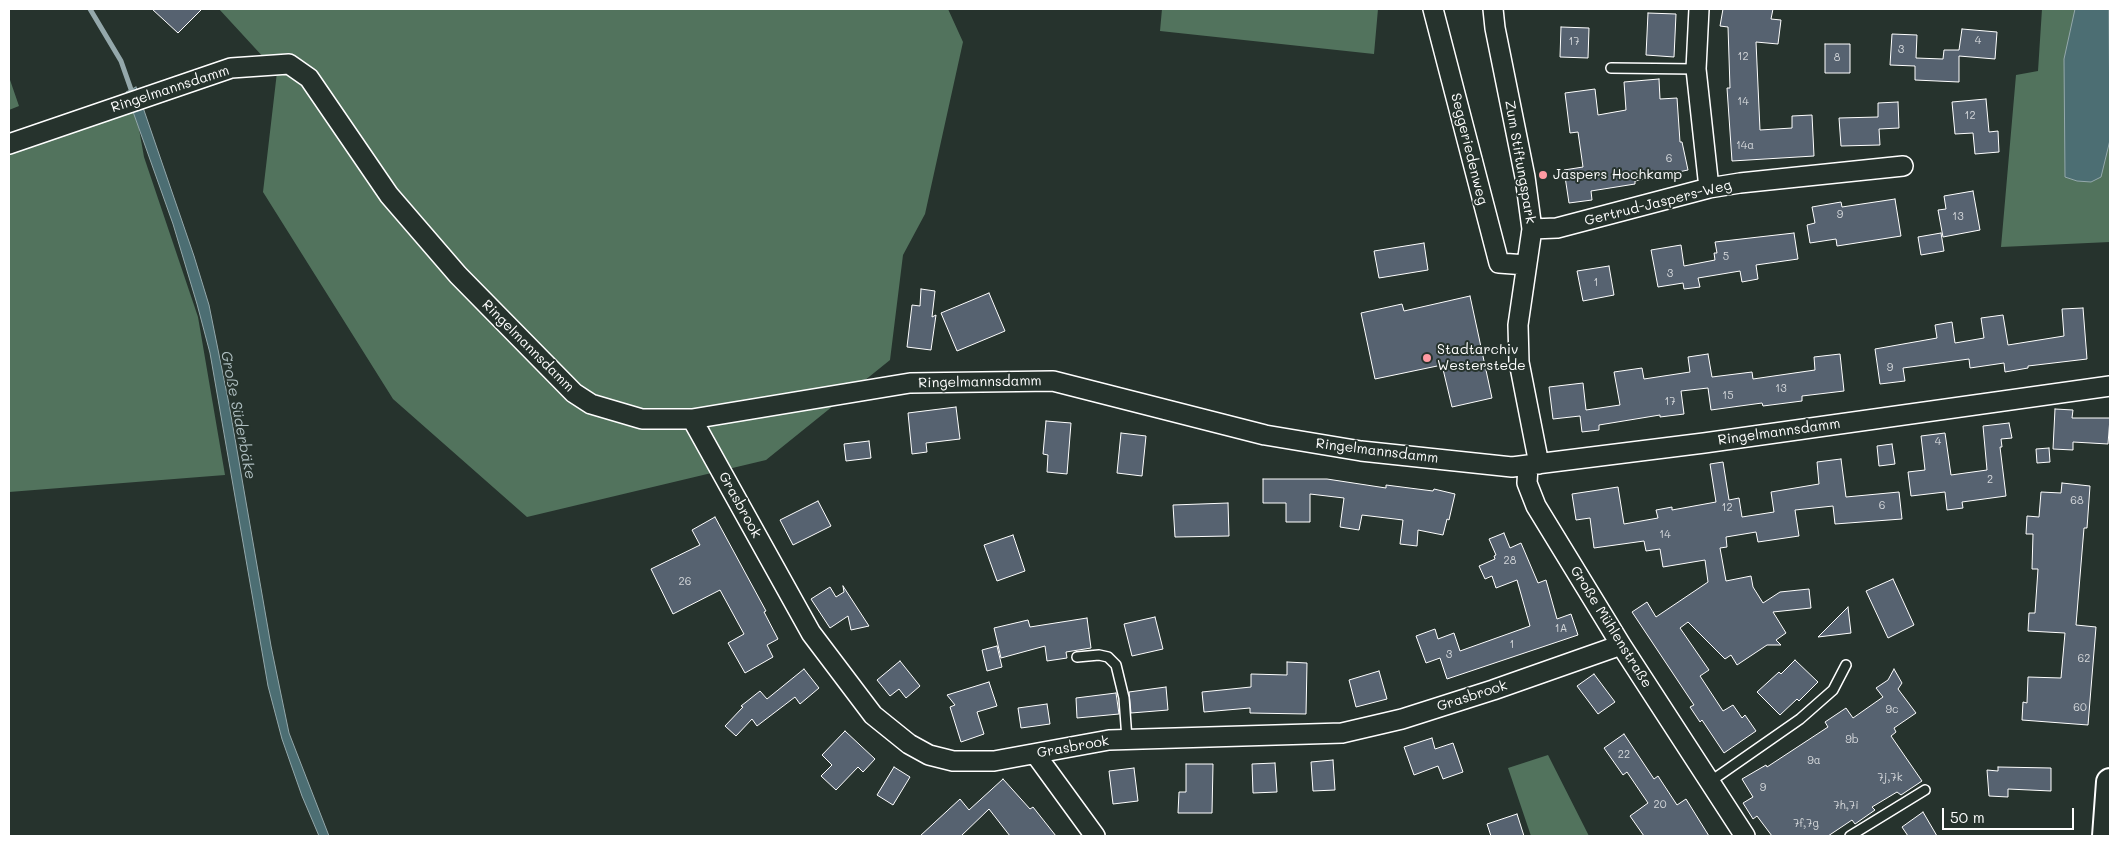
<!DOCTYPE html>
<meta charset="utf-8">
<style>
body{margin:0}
#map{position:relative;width:2119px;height:845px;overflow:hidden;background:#26332d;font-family:Mali,sans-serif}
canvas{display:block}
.frame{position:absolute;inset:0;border:10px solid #fff;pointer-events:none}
.scale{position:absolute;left:1942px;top:808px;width:132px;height:22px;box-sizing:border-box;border:2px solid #fff;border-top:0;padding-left:6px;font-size:15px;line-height:18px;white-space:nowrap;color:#fff;-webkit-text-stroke:4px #26332d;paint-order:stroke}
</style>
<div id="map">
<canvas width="2119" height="845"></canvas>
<div class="frame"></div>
<div class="scale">50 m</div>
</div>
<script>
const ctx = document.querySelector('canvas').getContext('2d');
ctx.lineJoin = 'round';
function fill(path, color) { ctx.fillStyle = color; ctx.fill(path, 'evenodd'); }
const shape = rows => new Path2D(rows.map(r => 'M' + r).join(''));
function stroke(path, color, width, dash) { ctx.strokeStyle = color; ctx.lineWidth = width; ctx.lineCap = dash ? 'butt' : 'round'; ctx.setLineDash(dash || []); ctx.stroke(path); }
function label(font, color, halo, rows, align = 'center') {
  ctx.font = font + ' Mali,sans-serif'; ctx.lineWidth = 4; ctx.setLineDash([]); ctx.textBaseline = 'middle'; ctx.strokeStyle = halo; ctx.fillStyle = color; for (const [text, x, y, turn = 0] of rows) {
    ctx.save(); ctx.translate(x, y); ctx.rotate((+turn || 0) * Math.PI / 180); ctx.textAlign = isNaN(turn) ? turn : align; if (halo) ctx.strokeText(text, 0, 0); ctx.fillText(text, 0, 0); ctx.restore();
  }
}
fill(shape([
 [219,9,948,9,963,42,925,214,903,255,890,360,766,460,527,517,393,399,263,192,277,72],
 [1162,9,1378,9,1374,54,1160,31],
 [2042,9,2110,9,2110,242,2001,247,2016,75,2038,71],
 [9,77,19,106,9,110],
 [134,101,144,157,198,317,225,475,9,492,9,145],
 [1548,755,1589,836,1531,836,1508,768]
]), '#52735d');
const water = shape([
 [2075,9,2109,9,2110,140,2101,177,2091,182,2077,181,2065,177,2064,59,2075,9],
 [136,87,194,256,209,305,229,404,271,646,289,733,329,836,319,836,302,796,282,739,268,686,210,353,197,304,173,224,126,92,136,87]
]);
fill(water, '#4c6e73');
stroke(water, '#94a8ab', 1);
stroke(shape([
 [90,9,121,61,133,95]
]), '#94a8ab', 5);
const building = shape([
 [152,9,202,9,178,33,152,9],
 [1723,9,1773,9,1771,19,1781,20,1778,44,1756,42,1760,130,1792,128,1792,116,1812,115,1814,156,1732,161,1727,88,1730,88,1728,27,1720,26,1723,9],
 [1648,13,1676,14,1674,57,1646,55,1648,13],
 [1561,27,1589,28,1588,58,1560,57,1561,27],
 [1962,29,1997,32,1995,59,1959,56,1959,82,1915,80,1915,66,1890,65,1892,34,1917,35,1916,58,1943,59,1944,50,1959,50,1962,29],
 [1825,44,1850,44,1850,73,1825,73,1825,44],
 [1659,79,1660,99,1677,98,1680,142,1682,142,1688,170,1635,181,1635,184,1591,191,1592,200,1569,203,1564,170,1583,167,1578,132,1570,133,1565,93,1595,89,1598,115,1626,110,1624,82,1659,79],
 [1986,99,1989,132,1998,131,1999,152,1975,154,1973,133,1955,134,1952,102,1986,99],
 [1898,102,1899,128,1879,129,1880,145,1841,146,1839,118,1878,117,1878,103,1898,102],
 [1973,191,1980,230,1943,237,1938,210,1946,209,1944,196,1973,191],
 [1895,199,1901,236,1837,246,1836,239,1810,243,1807,225,1815,223,1812,207,1841,202,1842,207,1895,199],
 [1794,233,1798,259,1756,265,1758,279,1742,282,1740,271,1698,278,1700,287,1684,289,1683,283,1658,287,1651,250,1681,245,1684,266,1715,260,1714,253,1717,253,1715,242,1794,233],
 [1941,233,1944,251,1921,255,1918,237,1941,233],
 [1424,243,1428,270,1379,278,1374,251,1424,243],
 [1609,266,1614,295,1583,301,1577,271,1609,266],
 [921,289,935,291,932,317,936,315,931,350,907,347,912,305,920,306,921,289],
 [989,293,1005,331,957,351,941,313,989,293],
 [1470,296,1492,398,1452,407,1442,365,1375,379,1361,313,1402,304,1404,311,1470,296],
 [2083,308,2087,359,2028,366,2028,368,2005,372,2004,363,1970,368,1969,359,1903,368,1905,381,1880,384,1875,349,1937,338,1935,325,1952,322,1955,343,1984,338,1981,318,2003,315,2008,345,2064,336,2062,309,2083,308],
 [1708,354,1712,377,1752,372,1753,379,1815,370,1814,357,1840,354,1844,391,1802,396,1802,401,1763,406,1762,403,1711,410,1708,388,1681,391,1684,414,1660,417,1660,415,1599,425,1599,430,1582,432,1580,416,1553,419,1549,387,1583,383,1586,410,1620,405,1614,372,1642,368,1644,379,1690,372,1688,357,1708,354],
 [956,407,960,439,926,443,927,452,912,454,908,413,956,407],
 [2055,409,2073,410,2072,418,2110,418,2108,444,2073,442,2073,450,2053,449,2055,409],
 [1046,421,1071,423,1067,474,1047,472,1048,455,1043,454,1046,421],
 [2009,423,2012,438,2001,439,2002,447,2000,447,2006,496,1962,502,1963,508,1947,510,1945,492,1911,496,1908,472,1925,470,1921,436,1945,433,1951,475,1987,470,1983,426,2009,423],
 [1121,433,1146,436,1142,476,1117,473,1121,433],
 [869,441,871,458,846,461,844,444,869,441],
 [1892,444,1895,464,1879,466,1877,446,1892,444],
 [2049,448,2050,462,2037,463,2036,449,2049,448],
 [1841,459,1846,497,1899,492,1902,519,1835,524,1833,506,1795,510,1799,536,1758,542,1756,532,1726,537,1727,547,1720,548,1726,581,1751,576,1753,587,1763,603,1780,592,1809,589,1811,608,1773,612,1786,633,1776,640,1781,645,1767,645,1737,665,1731,655,1725,659,1688,622,1680,628,1709,670,1700,676,1723,711,1733,705,1742,718,1745,715,1756,731,1724,753,1702,720,1700,722,1690,707,1694,705,1632,612,1647,602,1656,617,1708,582,1705,560,1663,567,1660,549,1646,551,1644,541,1594,548,1590,518,1576,520,1572,494,1618,487,1624,524,1658,518,1656,510,1672,507,1672,510,1716,502,1710,464,1723,462,1729,500,1739,498,1742,517,1774,512,1771,492,1819,484,1817,462,1841,459],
 [1263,479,1327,479,1386,488,1386,485,1433,491,1434,489,1455,494,1449,520,1447,519,1443,535,1418,530,1417,546,1400,544,1403,520,1362,515,1359,530,1340,527,1344,498,1310,494,1310,522,1286,522,1286,503,1263,503,1263,479],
 [2062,483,2090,486,2087,528,2084,528,2076,625,2096,627,2088,725,2022,720,2023,702,2027,703,2028,677,2061,678,2065,633,2028,631,2029,613,2035,613,2038,569,2032,569,2033,534,2026,534,2027,516,2039,517,2041,492,2061,493,2062,483],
 [818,501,831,526,793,545,780,520,818,501],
 [1228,503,1229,536,1175,537,1173,505,1228,503],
 [715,517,766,611,764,612,778,639,767,645,773,657,745,673,728,643,744,634,720,590,673,614,651,569,700,545,692,530,715,517],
 [1504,533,1510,548,1521,543,1538,583,1546,580,1557,619,1571,614,1578,635,1447,679,1440,658,1426,663,1416,636,1435,629,1438,639,1454,633,1460,651,1530,626,1517,580,1496,588,1492,576,1485,579,1479,566,1495,559,1494,556,1496,555,1489,539,1504,533],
 [1013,535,1025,571,997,581,984,545,1013,535],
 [1893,579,1914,625,1888,638,1866,591,1893,579],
 [843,586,869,626,851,630,848,616,830,628,811,599,830,587,836,597,844,592,843,586],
 [1848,607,1851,633,1818,637,1848,607],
 [1155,617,1163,649,1132,656,1124,624,1155,617],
 [1087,618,1091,648,1066,652,1067,658,1047,661,1045,646,1001,658,994,628,1028,620,1030,627,1087,618],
 [997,646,1002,667,987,671,982,650,997,646],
 [1795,660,1818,682,1799,701,1797,699,1780,715,1757,692,1779,672,1781,674,1795,660],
 [900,661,920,686,906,698,899,689,890,696,877,680,900,661],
 [1287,662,1307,663,1306,714,1250,713,1250,708,1204,712,1202,692,1251,687,1251,674,1287,675,1287,662],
 [804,669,819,688,800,704,795,697,757,726,752,719,736,736,725,726,743,707,741,706,760,691,767,699,804,669],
 [1894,669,1902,683,1898,689,1916,713,1894,728,1896,732,1891,736,1922,781,1901,795,1897,792,1872,807,1875,810,1855,824,1852,820,1828,836,1772,836,1757,816,1753,819,1743,803,1753,797,1742,779,1766,765,1767,767,1828,727,1825,722,1846,708,1853,718,1883,697,1876,688,1888,680,1894,669],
 [1379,671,1387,699,1356,707,1349,680,1379,671],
 [1594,674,1615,702,1598,714,1577,686,1594,674],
 [989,682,997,706,977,712,984,734,961,742,950,707,955,705,947,695,989,682],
 [1166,687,1168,710,1131,713,1129,692,1166,687],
 [1116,693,1119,714,1077,718,1076,698,1116,693],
 [1047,704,1050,724,1021,728,1018,708,1047,704],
 [845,731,875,759,863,772,858,767,836,790,821,776,832,765,822,755,845,731],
 [1624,734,1654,779,1658,776,1677,805,1686,799,1709,836,1644,836,1630,816,1648,803,1627,772,1623,775,1604,748,1624,734],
 [1432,738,1435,749,1453,743,1463,772,1443,779,1438,766,1414,775,1404,747,1432,738],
 [1333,760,1335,790,1313,791,1311,762,1333,760],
 [1275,763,1277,792,1253,793,1252,764,1275,763],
 [1186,764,1213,764,1212,813,1178,813,1179,792,1186,792,1186,764],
 [894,767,910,777,893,805,877,795,894,767],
 [1998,767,2051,768,2051,791,2008,789,2008,797,1989,796,1987,770,1998,771,1998,767],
 [1134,768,1138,801,1113,804,1109,771,1134,768],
 [1003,779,1030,809,1033,807,1056,836,1010,836,989,809,961,836,920,836,960,799,969,810,1003,779],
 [1923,812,1937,836,1908,836,1902,827,1923,812],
 [1517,814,1524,836,1491,836,1487,824,1517,814]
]);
fill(building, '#566270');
stroke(building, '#fff', 1);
const service = shape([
 [1611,68,1696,69],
 [1077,657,1099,655,1108,657,1116,665,1124,698,1127,739],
 [1711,781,1800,719,1833,690,1846,665],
 [1850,836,1925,790]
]);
const minor = shape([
 [1433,9,1499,263,1526,265],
 [1493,9,1495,28,1525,177,1532,229,1518,325,1519,362,1539,464],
 [1699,9,1696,69,1709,188],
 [9,144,231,68,289,64,309,78,389,195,458,275,574,393,591,404,642,419,692,419,910,383,1053,381,1265,435,1361,451,1512,467,1704,443,2110,386],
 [1532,229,1557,228,1709,188,1740,183,1903,166],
 [692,419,811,633,873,715,909,744,929,755,953,761,994,761,1109,740,1342,733,1402,719,1493,690,1621,645],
 [1528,466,1527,483,1536,506,1621,645,1745,836],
 [1036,755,1095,836]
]);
const secondary = shape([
 [2106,836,2110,782]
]);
stroke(service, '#fff', 12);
stroke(minor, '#fff', 22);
stroke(secondary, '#fff', 30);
stroke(service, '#26332d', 9);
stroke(minor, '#26332d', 19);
stroke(secondary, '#26332d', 26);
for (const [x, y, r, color] of [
 [1543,175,5,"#ff9aa2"],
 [1427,358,5,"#ff9aa2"]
]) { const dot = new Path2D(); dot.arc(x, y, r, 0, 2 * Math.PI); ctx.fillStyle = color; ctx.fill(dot); stroke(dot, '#26332d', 2); }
label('11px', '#d5d8db', null, [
 ["4",1978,41],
 ["17",1574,42],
 ["3",1901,50],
 ["12",1743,57],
 ["8",1837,58],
 ["14",1743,102],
 ["12",1970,116],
 ["14a",1745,146],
 ["6",1669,159],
 ["9",1840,215],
 ["13",1958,217],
 ["5",1726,257],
 ["3",1670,274],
 ["1",1596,283],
 ["9",1890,368],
 ["13",1781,389],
 ["15",1728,396],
 ["17",1670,402],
 ["4",1938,442],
 ["2",1990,480],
 ["68",2077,501],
 ["6",1882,506],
 ["12",1727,508],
 ["14",1665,535],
 ["28",1510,561],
 ["26",685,582],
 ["1A",1561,629],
 ["1",1512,645],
 ["3",1449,655],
 ["62",2084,659],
 ["60",2080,708],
 ["9c",1892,710],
 ["9b",1852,740],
 ["22",1624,755],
 ["9a",1814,761],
 ["7j,7k",1890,778],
 ["9",1763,788],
 ["20",1660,805],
 ["7h,7i",1846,806],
 ["7f,7g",1806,824]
]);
label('14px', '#fff', '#26332d', [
 ["Ringelmannsdamm",170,89,-18],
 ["Seggeriedenweg",1469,149,76],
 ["Zum Stiftungspark",1520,162,80],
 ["Gertrud-Jaspers-Weg",1658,203,-14],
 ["Ringelmannsdamm",528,346,45],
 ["Ringelmannsdamm",980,382,-1],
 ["Ringelmannsdamm",1779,432,-8],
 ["Ringelmannsdamm",1377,451,7],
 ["Grasbrook",740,505,61],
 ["Große Mühlenstraße",1611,627,58],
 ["Grasbrook",1472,696,-18],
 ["Grasbrook",1073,747,-10]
]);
label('14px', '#fff', '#26332d', [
 ["Jaspers Hochkamp",1553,175],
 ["Stadtarchiv",1437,350],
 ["Westerstede",1437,366]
], 'left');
label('italic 15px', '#aebec0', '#26332d', [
 ["Große Süderbäke",238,415,79]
]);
</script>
